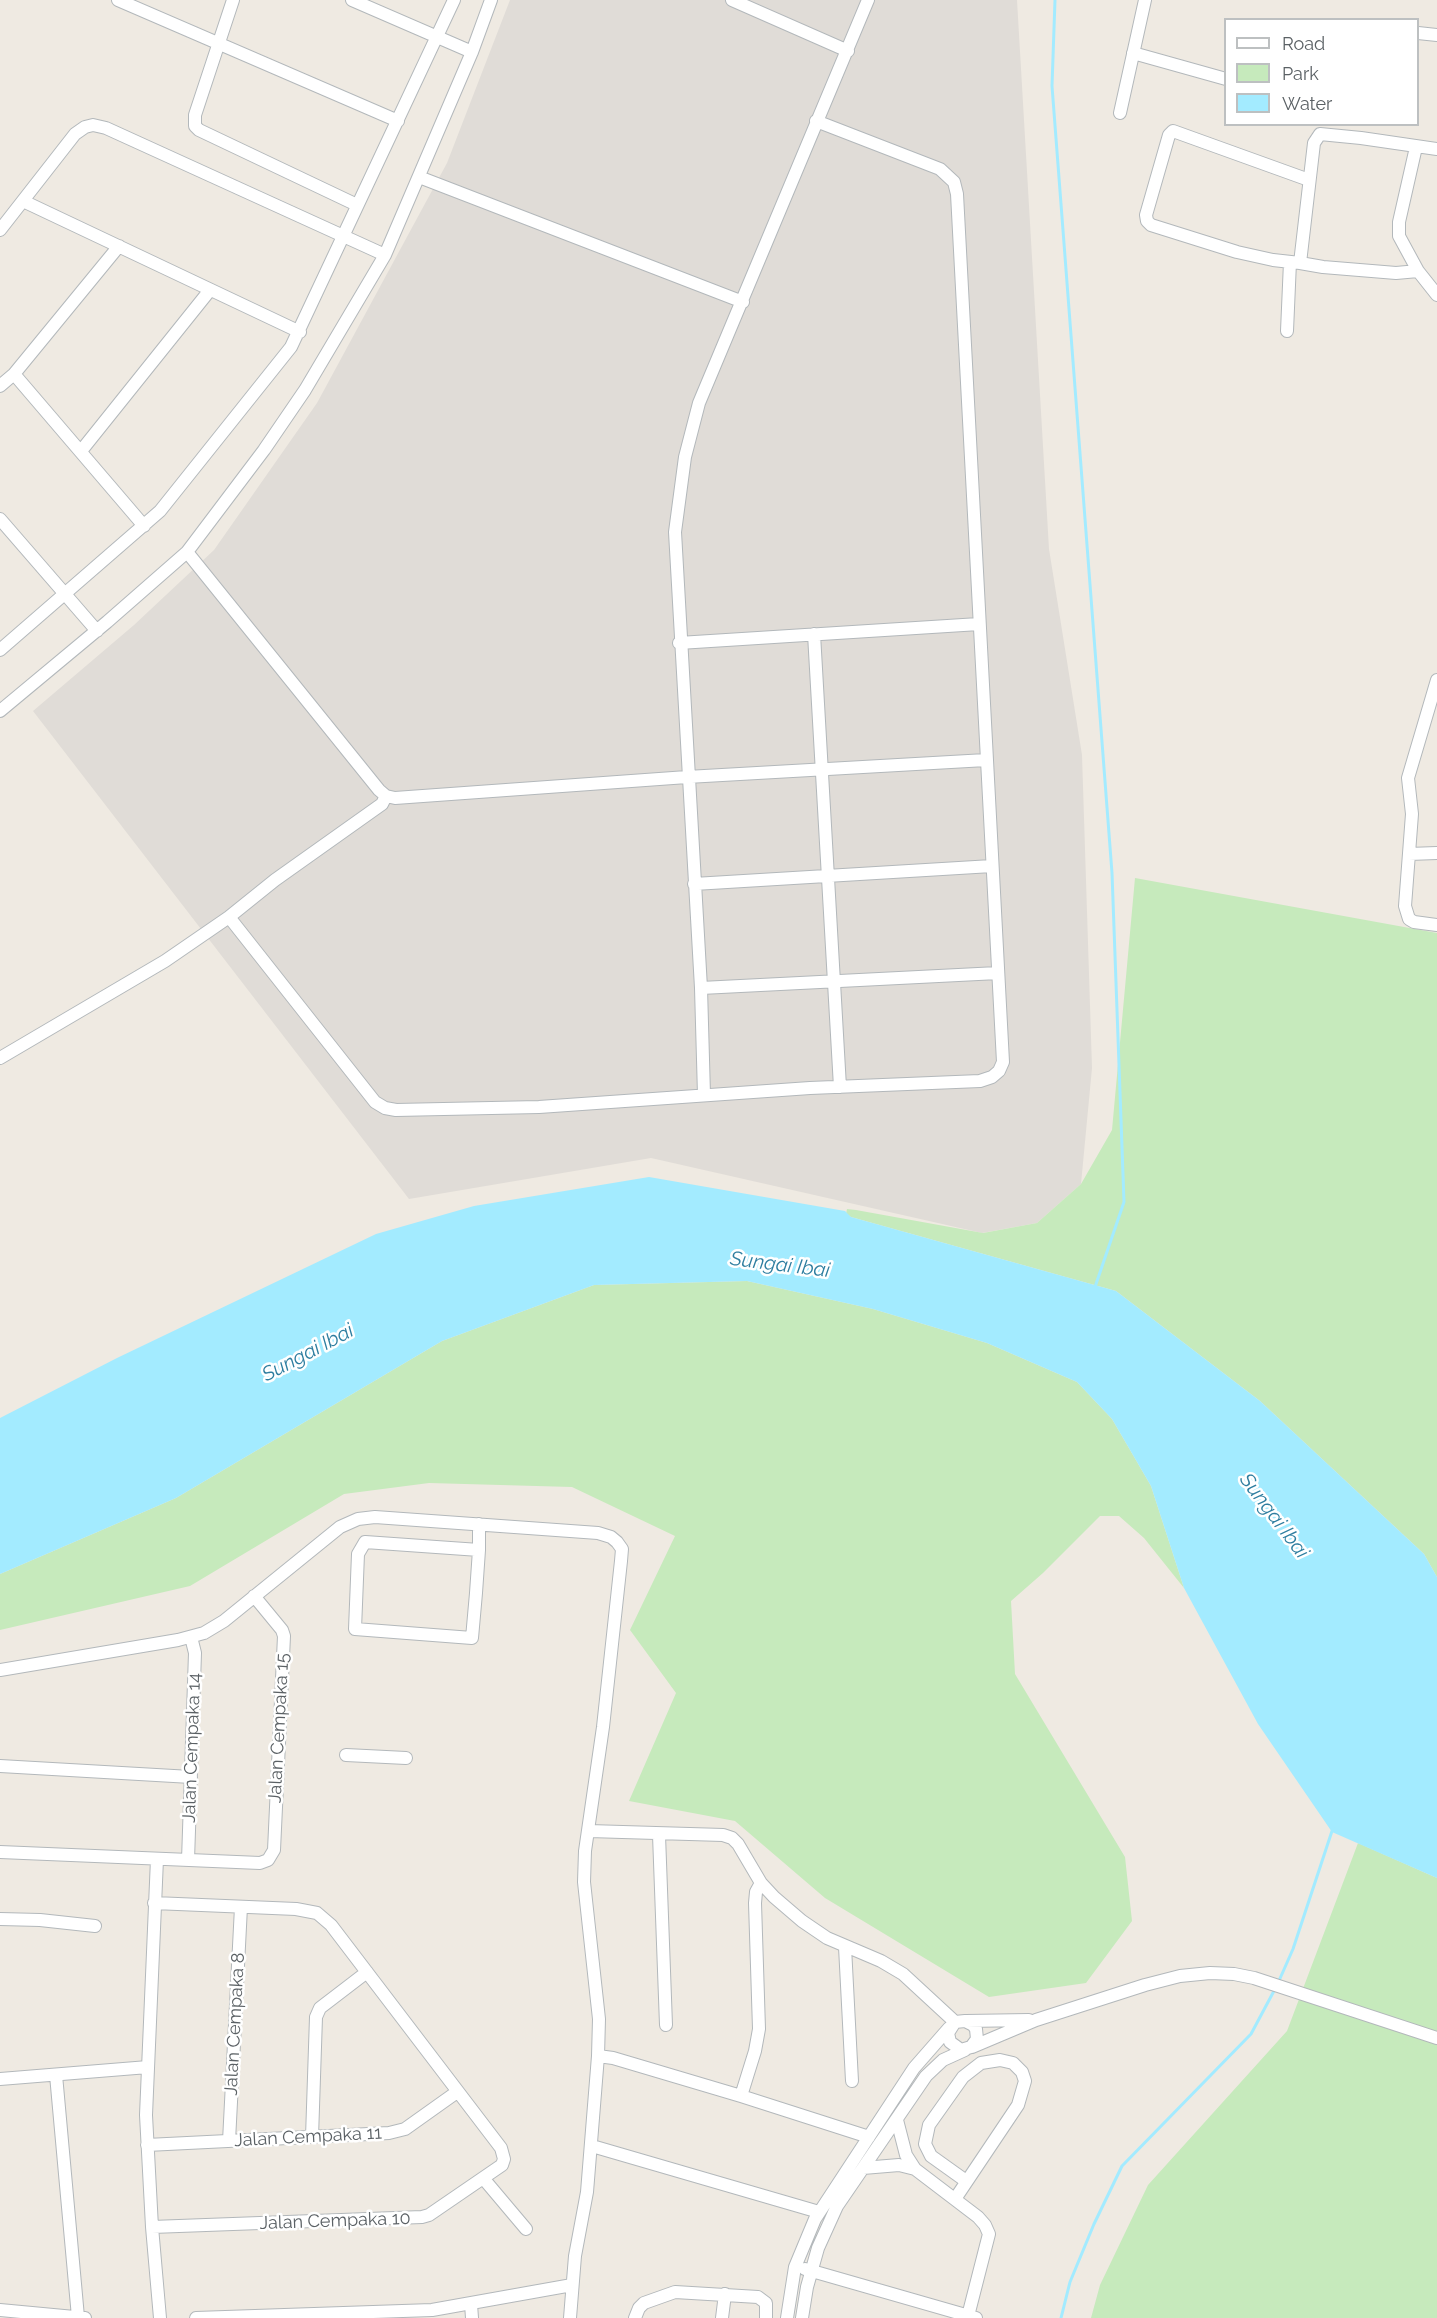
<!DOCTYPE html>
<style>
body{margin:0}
#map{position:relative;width:1437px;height:2318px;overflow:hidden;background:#efeae2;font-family:Raleway,sans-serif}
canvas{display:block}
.legend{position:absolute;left:1224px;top:18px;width:195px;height:108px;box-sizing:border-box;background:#fff;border:2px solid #bdc0c1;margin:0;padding:8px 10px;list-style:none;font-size:18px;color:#5b6165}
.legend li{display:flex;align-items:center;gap:12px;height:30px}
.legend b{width:30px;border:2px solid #bdc0c1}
</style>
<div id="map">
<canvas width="1437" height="2318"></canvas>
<ul class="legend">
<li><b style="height:8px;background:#fff"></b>Road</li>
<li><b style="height:16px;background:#c6eabc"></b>Park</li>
<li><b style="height:16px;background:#a3ebff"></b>Water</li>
</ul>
</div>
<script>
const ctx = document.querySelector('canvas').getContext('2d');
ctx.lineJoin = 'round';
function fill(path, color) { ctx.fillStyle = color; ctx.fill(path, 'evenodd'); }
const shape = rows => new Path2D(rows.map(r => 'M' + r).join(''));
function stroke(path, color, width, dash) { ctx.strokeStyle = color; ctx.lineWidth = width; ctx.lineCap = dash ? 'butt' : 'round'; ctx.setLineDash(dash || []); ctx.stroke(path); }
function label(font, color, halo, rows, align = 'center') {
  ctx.font = font + ' Raleway,sans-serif'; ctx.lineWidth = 5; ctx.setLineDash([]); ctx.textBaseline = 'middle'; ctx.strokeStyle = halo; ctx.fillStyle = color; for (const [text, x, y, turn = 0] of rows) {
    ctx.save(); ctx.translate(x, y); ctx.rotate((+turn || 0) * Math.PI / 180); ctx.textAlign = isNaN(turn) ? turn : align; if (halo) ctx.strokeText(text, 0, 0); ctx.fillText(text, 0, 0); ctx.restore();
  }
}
fill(shape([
 [510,0,1017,0,1049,549,1082,755,1092,1068,1081,1184,1037,1223,982,1233,651,1158,409,1199,33,711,134,625,214,550,317,403,447,163]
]), '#e0dcd7');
fill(shape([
 [1135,878,1437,933,1437,1577,1424,1554,1260,1401,1116,1291,851,1217,846,1214,847,1209,856,1210,983,1233,1037,1223,1081,1184,1112,1130],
 [747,1281,873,1309,987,1343,1077,1382,1112,1419,1151,1486,1184,1588,1144,1538,1119,1516,1100,1516,1043,1573,1011,1601,1015,1674,1125,1857,1132,1921,1086,1983,989,1997,825,1898,735,1821,629,1801,676,1693,630,1630,675,1536,572,1487,429,1483,344,1494,190,1586,0,1630,0,1574,176,1498,442,1341,594,1285],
 [1358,1843,1437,1878,1437,2318,1091,2318,1100,2285,1148,2185,1287,2031]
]), '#c6eabc');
fill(shape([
 [649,1177,845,1211,851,1217,1116,1291,1260,1401,1424,1554,1437,1577,1437,1878,1332,1832,1258,1724,1184,1588,1151,1486,1112,1419,1077,1382,987,1343,873,1309,747,1281,594,1285,442,1341,176,1498,0,1574,0,1418,117,1358,376,1234,474,1206]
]), '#a3ebff');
stroke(shape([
 [1055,0,1052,86,1112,873,1124,1202,1095,1287],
 [1278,1983,1293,1949,1333,1828],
 [1061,2318,1070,2282,1094,2224,1122,2166,1251,2034,1275,1989]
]), '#a3ebff', 3);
const minor = shape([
 [118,0,398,121],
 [233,0,195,115,195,126,199,130,357,205],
 [352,0,472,52],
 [732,0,848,51],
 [1418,33,1437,35],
 [1133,53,1226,79],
 [1120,113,1145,0],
 [1416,147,1399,222,1399,236,1418,271,1437,295],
 [419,177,743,302],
 [1309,180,1173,131,1169,135,1146,215,1147,221,1151,225,1237,252,1273,260,1300,263,1314,143,1320,134,1361,138,1437,149],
 [23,201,300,332],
 [0,230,75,134,85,127,93,125,106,128,385,255],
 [1300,263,1323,267,1396,273,1418,271],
 [1287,331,1290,262],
 [14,374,144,526],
 [0,386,14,374,119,246],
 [81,451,210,290],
 [0,519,97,631],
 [187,552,379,790,386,796,395,798,687,777,986,760],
 [814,634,840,1087],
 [679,643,979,624],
 [0,650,160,511,291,347,454,0],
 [1437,680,1408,778,1412,814,1405,906,1409,919,1414,922,1437,925],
 [0,711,107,622,187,552,264,450,305,390,385,255,472,52,491,0],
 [1409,854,1437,853],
 [694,884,992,866],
 [229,917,375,1102,385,1108,396,1110,539,1107,810,1088,980,1081,992,1077,999,1071,1003,1062,957,194,954,182,940,169,816,121],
 [701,988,998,973],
 [0,1058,165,961,229,917,275,880,382,804,386,796],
 [704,1095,701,988,675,532,685,457,699,403,868,0],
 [479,1550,365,1542,358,1554,355,1629,472,1638,476,1593,479,1550,479,1524],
 [0,1670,178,1640,204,1633,224,1621,340,1527,358,1519,375,1517,598,1533,611,1537,617,1542,622,1549,621,1561,603,1727,585,1851,584,1882,599,2019,598,2056,587,2192,575,2256,570,2318],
 [346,1755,406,1758],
 [0,1766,191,1777],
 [589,1831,723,1835,732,1838,738,1844,761,1883,774,1897,802,1921,827,1938,881,1961,903,1974,955,2022,965,2021,973,2025,976,2029,977,2039,971,2047,961,2050,950,2042,948,2033,955,2022],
 [659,1835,666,2025],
 [0,1852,260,1863,268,1860,274,1850,284,1636,282,1630,254,1596],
 [157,1859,146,2115,152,2227,160,2318],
 [188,1860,195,1653,191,1637],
 [0,1919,40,1920,95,1926],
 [845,1947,852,2081],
 [966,2021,1029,2020],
 [972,2047,1036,2020,1145,1985,1180,1976,1210,1973,1234,1974,1254,1978,1437,2038],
 [598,2056,613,2058,741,2096,869,2137],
 [56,2075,78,2317],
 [0,2079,148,2067],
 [741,2096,755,2051,759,2029,755,1903,756,1892,761,1883],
 [897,2120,906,2155,915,2169,978,2217,985,2225,989,2234,968,2316],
 [312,2137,316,2017,320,2008,367,1972],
 [229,2141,241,1907],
 [147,2145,389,2133,405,2129,457,2092],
 [592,2146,819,2212],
 [863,2168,899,2165,915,2169],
 [483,2178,526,2229],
 [955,2199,1018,2105,1025,2081,1022,2072,1013,2063,1000,2060,981,2063,963,2077,929,2125,925,2144,931,2156,966,2181],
 [152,2227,422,2217,429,2215,502,2165,504,2159,501,2148,331,1925,317,1913,296,1909,154,1903],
 [805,2269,976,2318],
 [471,2304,472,2318],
 [0,2310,85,2318],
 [196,2318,432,2310,572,2285],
 [635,2318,639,2308,644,2303,675,2292,758,2297,766,2303,766,2318],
 [722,2318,725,2294],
 [787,2318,795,2267,815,2219,914,2068,949,2028],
 [802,2318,807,2287,818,2248,837,2206,926,2076,943,2060,965,2050]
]);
stroke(minor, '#b3b8bb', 14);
stroke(minor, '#fff', 12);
label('18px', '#5b6165', '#fff', [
 ["Jalan Cempaka 15",279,1728,-87],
 ["Jalan Cempaka 14",192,1748,-88],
 ["Jalan Cempaka 8",235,2024,-87],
 ["Jalan Cempaka 11",308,2137,-3],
 ["Jalan Cempaka 10",335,2221,-2]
]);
label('italic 20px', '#2e7ea0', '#fff', [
 ["Sungai Ibai",780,1265,7],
 ["Sungai Ibai",308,1353,-28],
 ["Sungai Ibai",1274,1516,53]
]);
</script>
